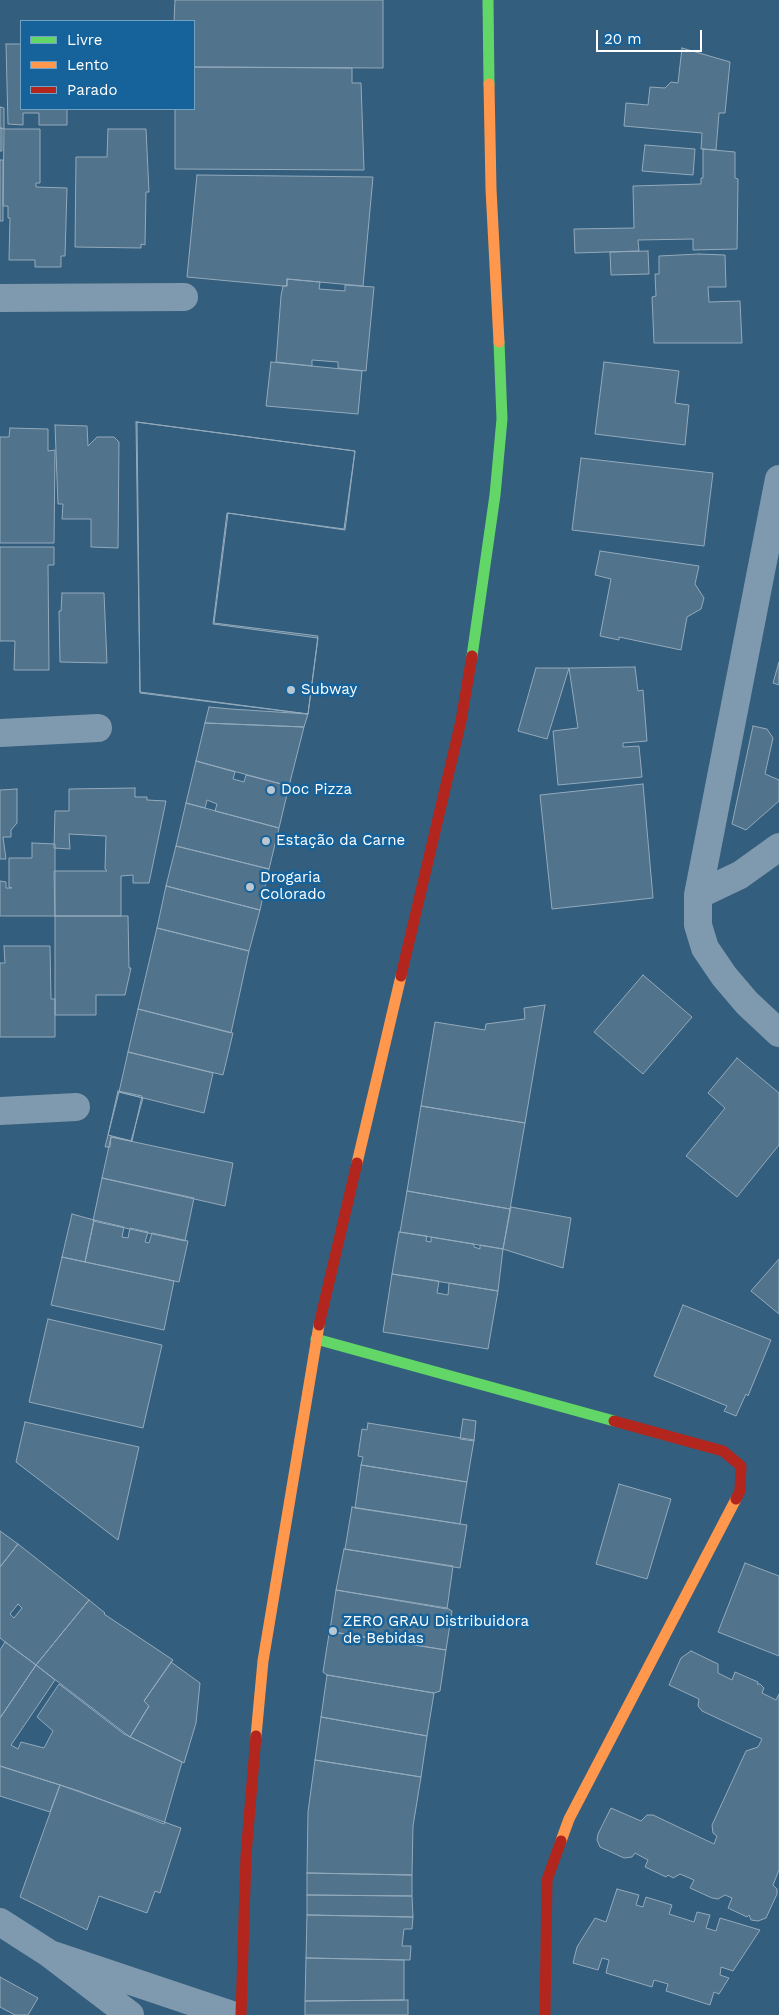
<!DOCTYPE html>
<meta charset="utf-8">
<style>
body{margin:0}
#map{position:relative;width:779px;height:2015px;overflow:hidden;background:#345e7d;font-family:"Work Sans",sans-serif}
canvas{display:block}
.legend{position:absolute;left:20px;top:20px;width:175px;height:90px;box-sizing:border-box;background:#16629b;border:1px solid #73a1c3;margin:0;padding:6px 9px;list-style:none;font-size:15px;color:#fff}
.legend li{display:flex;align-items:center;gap:10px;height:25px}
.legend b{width:25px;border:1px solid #73a1c3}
.scale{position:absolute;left:596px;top:30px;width:106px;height:22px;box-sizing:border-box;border:2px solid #fff;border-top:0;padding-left:6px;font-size:15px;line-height:18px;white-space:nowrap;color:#fff;-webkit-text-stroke:4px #16629b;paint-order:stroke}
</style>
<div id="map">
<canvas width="779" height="2015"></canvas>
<ul class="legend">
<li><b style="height:6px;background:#63d668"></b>Livre</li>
<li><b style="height:6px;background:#ff974d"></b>Lento</li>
<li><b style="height:6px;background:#b3261e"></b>Parado</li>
</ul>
<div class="scale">20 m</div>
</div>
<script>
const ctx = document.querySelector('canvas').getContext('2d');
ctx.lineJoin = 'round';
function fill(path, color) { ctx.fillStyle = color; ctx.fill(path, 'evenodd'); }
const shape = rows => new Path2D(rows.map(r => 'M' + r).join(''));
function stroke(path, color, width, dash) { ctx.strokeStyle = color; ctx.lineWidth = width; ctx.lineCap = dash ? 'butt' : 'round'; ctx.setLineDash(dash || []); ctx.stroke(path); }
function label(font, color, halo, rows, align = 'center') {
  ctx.font = font + ' "Work Sans",sans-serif'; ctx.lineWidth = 5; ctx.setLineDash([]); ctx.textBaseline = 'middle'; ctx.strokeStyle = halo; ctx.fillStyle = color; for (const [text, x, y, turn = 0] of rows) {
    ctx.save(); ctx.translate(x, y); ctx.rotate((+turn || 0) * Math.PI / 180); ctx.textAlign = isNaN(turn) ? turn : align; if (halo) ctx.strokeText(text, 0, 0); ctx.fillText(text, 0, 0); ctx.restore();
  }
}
const building = shape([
 [175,0,383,0,383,68,194,67,194,21,174,21,175,0],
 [6,44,21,44,21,109,67,109,67,125,39,125,39,113,23,113,23,125,8,124,6,44],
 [682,48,730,62,725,113,719,113,716,150,701,149,702,133,624,126,626,103,648,105,650,87,665,88,671,82,678,83,682,48],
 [194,67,352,68,352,83,361,83,364,170,175,169,175,109,194,109,194,67],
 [0,107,4,108,4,129,0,128,0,107],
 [0,128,2,128,2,151,0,151,0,128],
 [4,129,40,129,40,183,36,183,36,187,67,188,65,256,61,256,61,267,35,267,35,260,9,260,10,218,8,218,8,206,3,206,4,129],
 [108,129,146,129,149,192,146,192,145,245,141,244,141,248,75,247,76,157,107,157,108,129],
 [645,145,695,149,693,175,642,171,645,145],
 [703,149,735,152,735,178,738,179,738,183,737,249,693,250,693,239,638,240,639,251,575,253,574,229,634,228,633,186,701,184,701,178,703,178,703,149],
 [0,160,3,160,3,221,0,221,0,160],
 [197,175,373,177,363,286,287,279,287,286,283,286,187,277,197,175],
 [648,251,649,274,611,275,610,252,648,251],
 [699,254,725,255,726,287,708,287,709,302,740,301,742,343,654,343,652,297,656,296,655,274,659,274,659,256,699,254],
 [287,279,320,282,319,289,345,291,345,285,374,287,366,371,338,368,338,362,312,360,312,366,276,362,281,296,283,286,287,286,287,279],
 [271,362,362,371,358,414,266,406,271,362],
 [604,362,679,371,675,403,689,405,685,445,595,434,604,362],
 [136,422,355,451,344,529,227,513,213,624,318,638,308,714,140,692,136,422],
 [137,422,355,451,345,530,228,513,214,623,318,636,308,714,140,693,137,422],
 [55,425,87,426,88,446,97,437,114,437,119,442,118,548,91,547,91,519,62,519,63,504,58,504,55,425],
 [10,428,48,429,48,451,55,450,54,543,0,543,0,437,9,437,10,428],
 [581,458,713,473,704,546,572,530,581,458],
 [0,547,54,547,54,565,48,565,49,670,14,670,15,641,0,641,0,547],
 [600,551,699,566,695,584,704,598,701,609,687,617,681,650,619,637,619,640,600,636,611,579,595,575,600,551],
 [62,593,104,593,107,663,60,662,59,611,61,611,62,593],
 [779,662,779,685,773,683,779,662],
 [635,667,638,691,643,690,647,741,623,743,623,747,639,746,642,777,558,785,553,731,578,728,569,668,635,667],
 [536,668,569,668,547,739,518,731,536,668],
 [209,707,231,709,308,714,304,727,205,723,209,707],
 [205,723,304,727,289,786,196,761,205,723],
 [753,726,767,729,773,738,765,774,779,780,779,801,746,830,732,824,753,726],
 [196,761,235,772,233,779,244,782,246,775,289,786,279,828,215,811,217,804,207,800,205,808,186,803,196,761],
 [643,784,653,898,552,909,540,795,643,784],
 [135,788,135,797,147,797,147,800,166,801,149,883,133,883,133,875,121,876,121,916,55,916,54,871,107,871,105,869,106,836,69,834,70,849,54,848,55,811,69,811,69,789,135,788],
 [17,789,17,823,11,830,11,837,3,837,6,859,0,859,0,790,17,789],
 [186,803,279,828,269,869,176,846,186,803],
 [32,843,55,844,55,916,0,916,0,881,6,882,6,888,12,888,9,887,9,858,32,858,32,843],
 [176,846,269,869,260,910,166,886,176,846],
 [166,886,260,910,249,951,157,928,166,886],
 [55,916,128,916,129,968,131,968,125,995,96,995,96,1015,55,1015,55,916],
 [157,928,249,951,231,1033,138,1009,157,928],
 [4,946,50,946,51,999,55,999,55,1037,0,1037,0,963,5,963,4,946],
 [643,975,692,1017,643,1074,594,1032,643,975],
 [545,1005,525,1123,421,1106,435,1022,485,1030,486,1024,525,1019,524,1008,545,1005],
 [138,1009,233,1033,223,1075,128,1052,138,1009],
 [128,1052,213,1073,204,1113,119,1092,128,1052],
 [737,1058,779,1093,779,1145,737,1197,686,1156,725,1108,708,1093,737,1058],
 [118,1091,142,1096,132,1141,108,1135,118,1091],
 [119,1092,143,1098,131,1141,111,1137,110,1147,105,1147,119,1092],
 [421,1106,525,1123,510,1209,407,1191,421,1106],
 [111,1137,233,1163,225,1206,102,1178,111,1137],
 [102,1178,194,1198,185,1241,93,1221,102,1178],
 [407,1191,510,1209,503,1249,400,1232,407,1191],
 [511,1207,571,1218,563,1268,503,1249,511,1207],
 [72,1214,94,1220,85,1262,62,1257,72,1214],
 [94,1220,124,1227,122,1237,128,1238,130,1228,148,1232,145,1242,149,1243,152,1233,188,1241,179,1282,85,1262,94,1220],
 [399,1232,427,1236,426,1241,431,1242,431,1237,474,1244,474,1247,480,1249,480,1245,503,1249,498,1291,392,1274,399,1232],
 [62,1257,174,1281,164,1330,51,1305,62,1257],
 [779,1259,779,1314,751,1291,779,1259],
 [392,1274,439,1281,437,1293,448,1295,449,1283,498,1291,488,1349,383,1332,392,1274],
 [683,1305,771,1340,748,1396,746,1394,736,1416,724,1411,727,1406,654,1376,683,1305],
 [48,1319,162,1345,143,1428,29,1402,48,1319],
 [463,1419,476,1421,474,1441,460,1439,463,1419],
 [25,1422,139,1447,118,1540,16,1462,25,1422],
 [368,1423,474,1440,467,1482,361,1465,363,1457,358,1456,362,1429,367,1430,368,1423],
 [361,1465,467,1482,460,1524,355,1508,361,1465],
 [619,1484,671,1499,647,1579,596,1564,619,1484],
 [352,1507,467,1525,460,1568,345,1549,352,1507],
 [0,1531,18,1544,0,1567,0,1531],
 [18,1544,89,1600,36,1665,0,1638,0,1567,18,1544],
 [18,1604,22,1608,14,1618,10,1614,18,1604],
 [344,1549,453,1566,447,1609,336,1590,344,1549],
 [745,1563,779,1576,779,1656,718,1632,745,1563],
 [336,1590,447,1608,452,1611,446,1650,333,1632,330,1630,336,1590],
 [89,1600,105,1613,104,1614,173,1660,144,1701,149,1706,130,1737,36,1665,89,1600],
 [333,1632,446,1650,440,1691,434,1693,327,1675,323,1672,329,1634,333,1632],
 [5,1642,36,1665,0,1718,0,1650,5,1642],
 [691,1651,718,1664,718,1673,732,1680,735,1672,758,1682,757,1684,760,1684,764,1688,762,1693,776,1700,779,1694,779,1870,773,1885,777,1889,777,1894,766,1918,758,1921,751,1920,749,1915,747,1917,728,1908,732,1898,725,1895,718,1899,712,1898,690,1888,694,1880,680,1874,673,1878,668,1875,666,1877,645,1867,648,1860,635,1853,632,1857,624,1858,600,1847,597,1840,598,1834,611,1808,641,1821,647,1815,653,1815,714,1844,717,1836,713,1833,712,1825,746,1751,758,1747,762,1739,702,1711,698,1706,699,1699,669,1685,681,1658,691,1651],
 [171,1662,200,1683,196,1723,184,1763,130,1737,149,1706,144,1701,171,1662],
 [36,1665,55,1680,11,1745,18,1749,21,1742,44,1748,53,1731,37,1717,59,1684,124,1734,182,1762,164,1824,79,1791,0,1766,0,1718,36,1665],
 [327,1675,434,1693,427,1736,321,1717,327,1675],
 [321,1717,427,1736,421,1777,315,1760,321,1717],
 [315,1760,421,1777,413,1826,412,1875,307,1873,308,1812,315,1760],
 [0,1766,60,1785,50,1812,0,1796,0,1766],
 [60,1785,181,1828,160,1893,155,1891,147,1913,99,1896,87,1930,20,1897,60,1785],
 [307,1873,412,1875,412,1896,307,1895,307,1873],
 [617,1889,639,1895,636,1905,643,1907,646,1897,672,1905,669,1914,694,1922,697,1912,710,1915,706,1928,716,1931,720,1918,760,1930,733,1971,721,1967,720,1975,729,1978,719,1994,714,1992,710,2005,666,1991,668,1984,654,1980,652,1987,606,1973,609,1960,602,1958,598,1970,573,1963,577,1947,595,1918,606,1922,617,1889],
 [307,1895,412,1896,413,1917,307,1915,307,1895],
 [307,1915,413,1917,412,1929,404,1929,402,1946,411,1946,410,1960,306,1958,307,1915],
 [306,1958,404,1960,404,2000,305,2001,306,1958],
 [0,1977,38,1998,28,2015,15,2015,0,2007,0,1977],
 [408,2000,408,2015,305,2015,305,2001,408,2000]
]);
fill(building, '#51738b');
stroke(building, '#93aabc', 1);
stroke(shape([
 [0,298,184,297],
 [779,479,698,895,698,925,705,948,724,976,747,1003,779,1033],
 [0,733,98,728],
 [698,895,740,875,779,847],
 [0,1111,76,1107],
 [0,1922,50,1954,130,2015],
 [50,1954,232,2015]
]), '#7f9aae', 28);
stroke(shape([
 [488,0,489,84],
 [472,656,495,495,502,419,499,342],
 [316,1339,614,1421]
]), '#63d668', 11);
stroke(shape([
 [489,84,491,189,499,342],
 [357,1163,401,976],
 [256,1736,263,1661,319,1325],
 [561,1841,569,1819,736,1499]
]), '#ff974d', 11);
stroke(shape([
 [401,976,461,721,472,656],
 [319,1325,357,1163],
 [614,1421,723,1451,741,1466,740,1491,736,1499],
 [241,2015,246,1855,256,1736],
 [545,2015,547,1880,561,1841]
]), '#b3261e', 11);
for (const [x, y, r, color] of [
 [291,690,5,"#b8c7d2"],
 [271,790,5,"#b8c7d2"],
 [266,841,5,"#b8c7d2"],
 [250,887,5,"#b8c7d2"],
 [333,1631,5,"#b8c7d2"]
]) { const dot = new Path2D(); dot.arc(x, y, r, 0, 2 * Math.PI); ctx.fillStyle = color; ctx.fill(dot); stroke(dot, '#16629b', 2); }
label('15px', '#fff', '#16629b', [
 ["Subway",301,690],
 ["Doc Pizza",281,790],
 ["Estação da Carne",276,841],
 ["Drogaria",260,878],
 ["Colorado",260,895],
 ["ZERO GRAU Distribuidora",343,1622],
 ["de Bebidas",343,1639]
], 'left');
</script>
